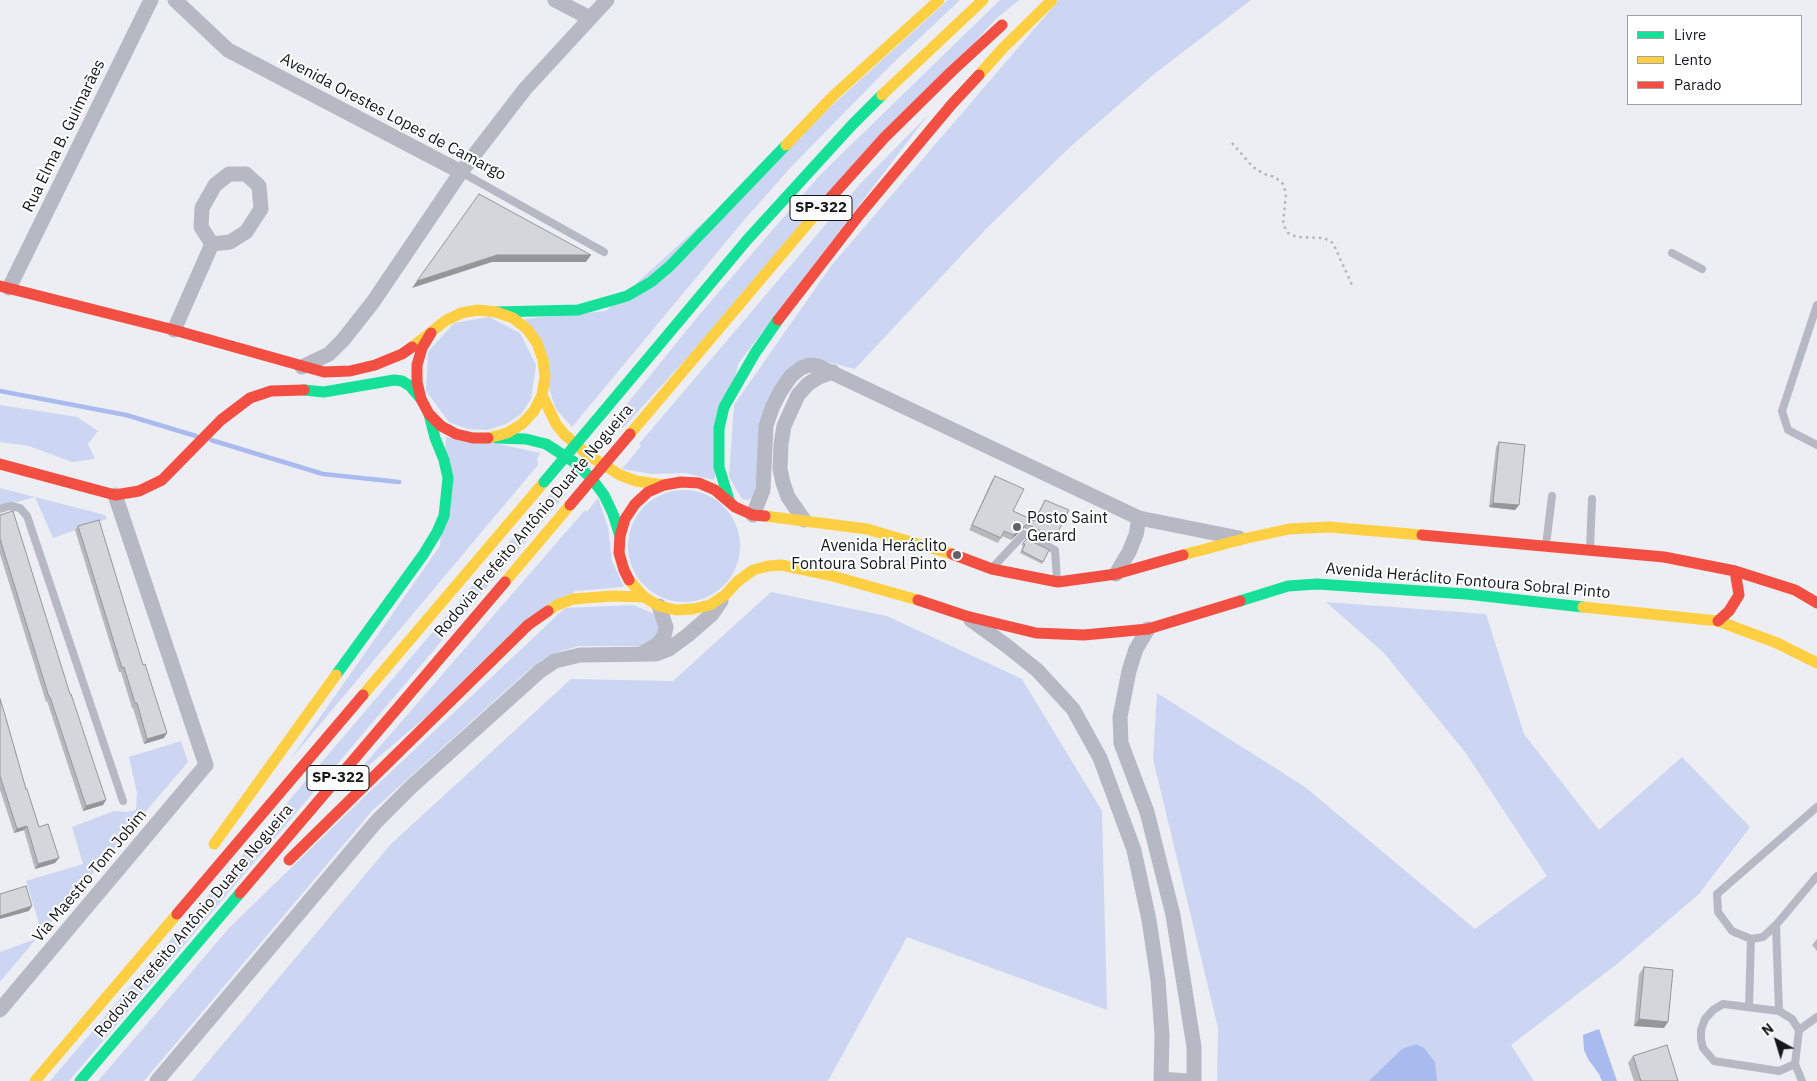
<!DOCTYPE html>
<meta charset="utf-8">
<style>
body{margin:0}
#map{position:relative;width:1817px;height:1081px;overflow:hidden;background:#eceef4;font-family:"IBM Plex Sans",sans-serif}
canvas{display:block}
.legend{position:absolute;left:1627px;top:15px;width:175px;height:90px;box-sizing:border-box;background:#fff;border:1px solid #a2a2a4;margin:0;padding:6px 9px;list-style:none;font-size:15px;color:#16171b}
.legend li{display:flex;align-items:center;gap:10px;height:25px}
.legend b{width:25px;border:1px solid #a2a2a4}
.north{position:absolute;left:1752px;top:1016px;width:50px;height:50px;-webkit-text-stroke:4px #fff;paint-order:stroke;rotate:321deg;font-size:14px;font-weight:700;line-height:20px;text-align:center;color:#16171b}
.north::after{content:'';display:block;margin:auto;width:18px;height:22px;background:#16171b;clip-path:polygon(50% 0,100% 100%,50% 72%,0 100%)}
</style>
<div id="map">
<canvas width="1817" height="1081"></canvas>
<ul class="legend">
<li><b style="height:6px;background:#16e098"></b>Livre</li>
<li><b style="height:6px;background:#ffcf43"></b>Lento</li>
<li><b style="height:6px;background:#f24e42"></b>Parado</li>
</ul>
<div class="north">N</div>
</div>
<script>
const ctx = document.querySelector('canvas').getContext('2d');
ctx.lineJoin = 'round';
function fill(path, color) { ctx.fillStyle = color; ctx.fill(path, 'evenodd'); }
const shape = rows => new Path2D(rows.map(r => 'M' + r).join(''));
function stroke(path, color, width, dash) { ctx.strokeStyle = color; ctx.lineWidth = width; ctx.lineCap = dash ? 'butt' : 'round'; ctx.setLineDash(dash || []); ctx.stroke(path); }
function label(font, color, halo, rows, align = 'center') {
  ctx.font = font + ' "IBM Plex Sans",sans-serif'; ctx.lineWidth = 4; ctx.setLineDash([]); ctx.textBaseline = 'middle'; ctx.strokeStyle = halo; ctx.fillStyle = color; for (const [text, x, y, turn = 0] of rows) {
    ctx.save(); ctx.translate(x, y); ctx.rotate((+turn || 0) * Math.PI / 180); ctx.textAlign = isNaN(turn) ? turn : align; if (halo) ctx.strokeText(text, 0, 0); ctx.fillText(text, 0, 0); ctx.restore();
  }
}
fill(shape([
 [948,0,960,0,888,68,792,166,745,219,572,427,556,409,525,319,606,311],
 [1000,0,1019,0,996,19,623,428,614,420,699,315,820,175],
 [1059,0,1251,0,1153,75,1069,148,986,229,855,369,819,360,807,361,761,426,755,490,753,498,748,500,742,499,729,477,734,405,831,266],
 [928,115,738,364,714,480,685,473,652,474,622,469,641,446,639,444,860,184],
 [489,317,520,333,536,365,531,399,521,414,506,424,487,430,468,429,449,422,426,391,428,352,454,323],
 [0,405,77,417,98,431,88,444,95,459,72,462,29,446,0,442],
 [446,437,499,444,540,453,537,459,538,465,290,760,440,546],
 [557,486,566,494,69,1081,50,1081],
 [0,488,105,515,107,519,53,538,35,497,0,507],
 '628 546a56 56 0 1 1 112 0a56 56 0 1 1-112 0Z',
 [598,498,608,527,612,561,624,587,575,591,349,782,585,510,587,512],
 [771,592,887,616,1022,679,1102,811,1107,1010,907,937,828,1081,192,1081,391,844,571,679,673,681],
 [1326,602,1486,614,1524,734,1599,830,1682,757,1750,827,1699,894,1617,964,1511,1045,1534,1081,1217,1081,1218,1028,1153,759,1157,693,1305,787,1475,929,1547,876,1465,752,1384,653],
 [633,605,657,615,659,623,657,635,651,643,641,646,579,646,561,651,542,660,523,675,372,811,144,1081,98,1081,230,927,362,799,565,608],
 [181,741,188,762,42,933,26,881,83,864,72,827,114,811,126,812,136,810,137,793,129,757],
 [36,939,0,982,0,952]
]), '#ccd6f2');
fill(shape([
 [1599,1029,1617,1081,1602,1081,1599,1074,1588,1059,1584,1050,1583,1035],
 [1416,1044,1424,1048,1435,1062,1437,1081,1369,1081,1402,1049]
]), '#a9baee');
stroke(shape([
 [0,391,126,415,196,436],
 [211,440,323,474,399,482]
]), '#a9baee', 4.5);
stroke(shape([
 [1232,143,1253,167,1264,174,1275,177,1283,184,1286,194,1283,224,1288,233,1297,237,1324,238,1333,243,1352,285]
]), '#b2b5bd', 2.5, [2.5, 4]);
stroke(shape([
 [461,172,604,252],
 [1672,253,1702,269],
 [1817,305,1782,411,1788,430,1817,445],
 [0,509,10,506,20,508,27,516,123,801],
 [1546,545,1552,496],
 [1590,549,1592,499],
 [994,566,1024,534,1055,550,1057,580],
 [1817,807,1717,894,1718,912,1732,931,1751,939,1763,937,1776,925,1817,876],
 [1776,925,1779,1011],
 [1749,1007,1751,939],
 [1799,1030,1817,1017],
 [1795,1064,1779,1071,1714,1061,1703,1048,1701,1040,1701,1030,1705,1019,1713,1010,1723,1004,1779,1011,1792,1019,1799,1030,1795,1064,1802,1081]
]), '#b6b9c4', 8);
stroke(shape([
 [175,0,228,50,461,172],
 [555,0,590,18],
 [229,174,246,174,259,186,261,209,246,232,230,242,212,244,201,227,202,208,215,185,229,174],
 [9,288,151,0],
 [174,330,212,244],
 [302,367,329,354,343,340,373,302,461,172,525,89,607,0],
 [753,515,763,490,766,426,772,408,780,392,791,376,801,368,809,365,818,366,1139,518,1239,538],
 [804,520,788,497,783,483,780,469,781,444,784,426,798,395,808,384,819,377,833,372],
 [1116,574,1129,552,1136,535,1139,518],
 [971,620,1007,646,1037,670,1073,709,1100,758,1134,850,1149,920,1158,980,1162,1035,1161,1081],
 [1148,629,1136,649,1129,671,1120,717,1121,743,1147,812,1173,915,1194,1047,1194,1081],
 [643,653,658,644,664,636,666,627,659,606],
 [0,1010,206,765,115,495],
 [1161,1079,1187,1081],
 [157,1081,376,822,411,787,540,671,555,661,580,655,656,654,669,649,688,635,712,614,721,601]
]), '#b6b9c4', 15);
stroke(shape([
 [496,312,578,310,627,296,651,282,670,266,786,145],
 [304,390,324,392,394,380,402,381,410,386,421,399],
 [603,412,747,240,852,125,882,95],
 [496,438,526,439,546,444,574,462,592,479,604,495,613,514,620,536],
 [729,500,719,467,719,428,724,407,755,353,778,320],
 [1240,601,1288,586,1317,584,1466,594,1583,607],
 [336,675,423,555,437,532,444,516,448,478,444,460,435,438,429,414],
 [80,1081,240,893]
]), '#16e098', 11);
stroke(shape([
 [979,75,1003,48,1052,0],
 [882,95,983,0],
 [786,145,833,96,939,0],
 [412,347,445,321,461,313,478,310,496,312,513,318,527,329,537,343,543,360,545,377,542,395,534,411,522,424,507,433,488,438],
 [542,395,556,424,564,434,588,455,620,475,636,481,664,485],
 [630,434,815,215],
 [765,516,867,529,952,554],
 [1183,555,1243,539,1289,529,1329,527,1422,535],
 [629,580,644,597,659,606,676,610,693,609,710,605,725,595,737,582,753,570,768,566,781,565,829,575,918,600],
 [505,582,570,505],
 [1583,607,1718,621,1777,643,1817,663],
 [548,611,557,605,573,599,612,596,644,597],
 [363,695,544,482],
 [214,844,336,675],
 [35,1081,177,914]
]), '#ffcf43', 11);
stroke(shape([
 [815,215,884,138,951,72,1002,25],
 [0,286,174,330,324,372,350,371,375,365,402,354,412,347],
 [778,320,860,214,952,104,979,75],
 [431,333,422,348,417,365,417,382,421,399,429,414,441,426,456,434,473,438,488,438],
 [0,464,115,495,139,491,162,480,221,420,250,398,271,391,304,390],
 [1422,535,1664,557,1735,571,1795,590,1817,603],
 [952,554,992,569,1058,582,1116,574,1183,555],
 [629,580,624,570,619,553,620,536,625,519,635,504,648,492,664,485,681,482,699,483,715,490,735,507,753,515,765,516],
 [918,600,966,616,1036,633,1084,635,1148,629,1240,601],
 [1718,621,1729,611,1739,595,1735,571],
 [289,860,528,625,548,611],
 [240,893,505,582],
 [177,914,363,695]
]), '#f24e42', 11);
stroke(shape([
 [544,482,603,412]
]), '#16e098', 11);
stroke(shape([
 [570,505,630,434]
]), '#f24e42', 11);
fill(shape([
 [1499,442,1519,505,1515,510,1489,507,1496,447],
 [995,476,1013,511,1034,520,1045,500,1055,538,1052,542,1024,528,1011,540,1002,536,998,543,969,530,992,480],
 [0,515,70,694,106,800,103,805,83,811,47,701,46,702,0,554],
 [78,526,164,738,144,744,133,708,132,708,121,672,119,672,75,530],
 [1027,539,1043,562,1042,564,1020,553,1023,546,1021,545],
 [0,699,26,789,39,827,55,863,35,869,24,830,14,833,0,790],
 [1817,939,1817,951,1812,945],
 [1644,967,1664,1028,1634,1026,1639,974],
 [1633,1056,1678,1081,1634,1081,1628,1063]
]), '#b7b8bc');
fill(shape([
 [497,255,591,255,586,262,492,262,412,288,417,281],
 [1493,503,1519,505,1515,510,1489,507],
 [1027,524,1024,528,1011,540,1014,535],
 [167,733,164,738,144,744,147,739],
 [106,800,103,805,83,811,86,806],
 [27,826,24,830,14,833,17,829],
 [59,858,55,863,35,869,38,864],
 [32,906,29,911,0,919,0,916],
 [1639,1019,1668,1022,1664,1028,1634,1026]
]), '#959699');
const building = shape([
 [479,194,591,255,497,255,417,281,479,194],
 [1499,442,1525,445,1519,505,1493,503,1499,442],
 [995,476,1024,489,1013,511,1035,521,1045,500,1069,510,1055,538,1027,524,1014,535,1004,531,1001,538,972,525,995,476],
 [13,511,70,694,71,694,106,800,86,806,50,697,49,697,0,539,0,515,13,511],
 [99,520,143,665,145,664,167,733,147,739,137,703,135,703,124,667,122,668,78,526,99,520],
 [1027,539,1049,550,1043,562,1022,551,1025,544,1023,543,1027,539],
 [0,699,5,715,26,789,27,789,39,827,48,824,59,858,38,864,27,826,17,829,0,776,0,699],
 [26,886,32,906,0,916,0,894,26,886],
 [1644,967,1673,970,1668,1022,1639,1019,1644,967],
 [1667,1045,1678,1081,1641,1081,1633,1056,1667,1045]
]);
fill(building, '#d5d6db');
stroke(building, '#959699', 1);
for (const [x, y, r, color] of [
 [1017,527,5,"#616267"],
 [957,555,5,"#616267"]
]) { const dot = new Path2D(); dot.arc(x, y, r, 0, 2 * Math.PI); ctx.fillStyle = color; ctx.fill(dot); stroke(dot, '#fff', 2); }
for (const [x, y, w] of [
 [821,208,62],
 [338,778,62]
]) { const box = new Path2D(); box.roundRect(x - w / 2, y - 12.5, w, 25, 4); ctx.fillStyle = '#fff'; ctx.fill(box); stroke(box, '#16171b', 1); }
label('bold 15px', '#16171b', null, [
 ["SP-322",821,208],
 ["SP-322",338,778]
]);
label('16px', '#16171b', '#fff', [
 ["Avenida Orestes Lopes de Camargo",393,117,28],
 ["Rua Elma B. Guimarães",64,136,-64],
 ["Rodovia Prefeito Antônio Duarte Nogueira",534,521,-50],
 ["Avenida Heráclito Fontoura Sobral Pinto",1468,581,5],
 ["Via Maestro Tom Jobim",90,876,-50],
 ["Rodovia Prefeito Antônio Duarte Nogueira",194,921,-50]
]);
label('16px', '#16171b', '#fff', [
 ["Posto Saint",1027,518],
 ["Gerard",1027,536],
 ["Avenida Heráclito",947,546,"right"],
 ["Fontoura Sobral Pinto",947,564,"right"]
], 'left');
</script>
